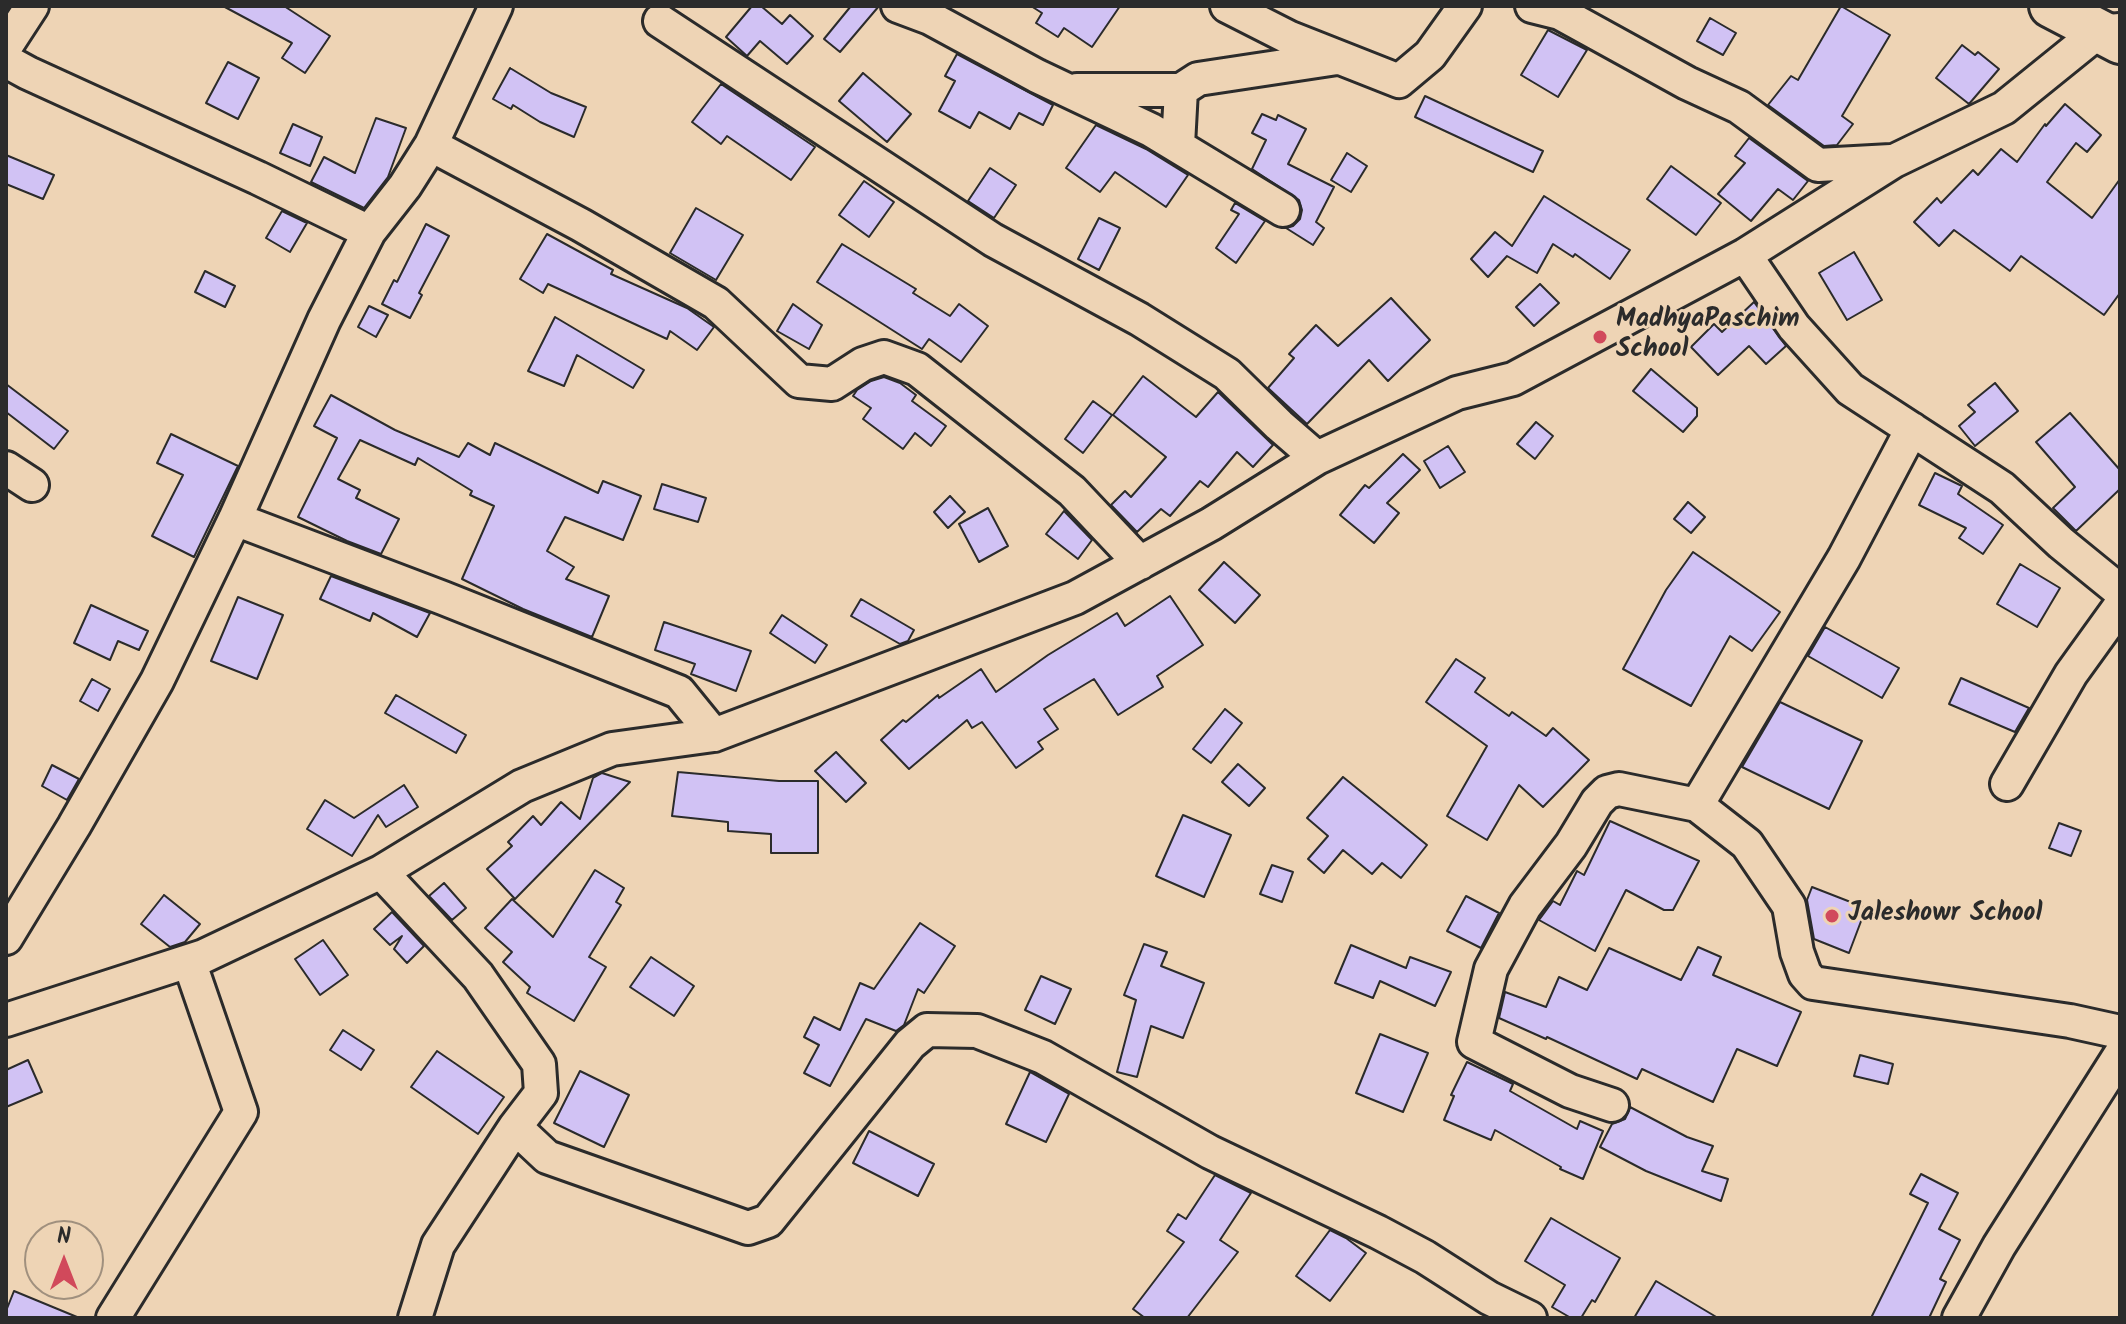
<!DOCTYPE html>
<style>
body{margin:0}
#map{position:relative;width:2126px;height:1324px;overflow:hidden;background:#eed4b5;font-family:Kalam,sans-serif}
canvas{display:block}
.frame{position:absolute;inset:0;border:8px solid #2b2b2b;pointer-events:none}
.north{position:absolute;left:24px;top:1220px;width:80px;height:80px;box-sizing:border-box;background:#eed4b5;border:2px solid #a0907e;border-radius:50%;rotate:0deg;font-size:22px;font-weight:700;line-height:32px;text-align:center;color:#2b2b2b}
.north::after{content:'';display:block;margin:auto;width:28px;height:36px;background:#d1495b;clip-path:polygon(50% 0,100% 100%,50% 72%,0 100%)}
</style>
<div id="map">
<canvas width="2126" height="1324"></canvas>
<div class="frame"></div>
<div class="north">N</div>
</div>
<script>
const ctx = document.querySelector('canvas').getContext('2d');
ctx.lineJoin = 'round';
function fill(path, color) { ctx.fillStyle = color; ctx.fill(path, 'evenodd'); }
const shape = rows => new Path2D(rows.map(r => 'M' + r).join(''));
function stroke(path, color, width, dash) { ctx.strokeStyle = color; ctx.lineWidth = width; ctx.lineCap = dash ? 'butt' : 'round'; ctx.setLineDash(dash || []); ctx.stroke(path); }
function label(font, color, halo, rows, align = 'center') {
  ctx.font = font + ' Kalam,sans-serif'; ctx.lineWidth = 6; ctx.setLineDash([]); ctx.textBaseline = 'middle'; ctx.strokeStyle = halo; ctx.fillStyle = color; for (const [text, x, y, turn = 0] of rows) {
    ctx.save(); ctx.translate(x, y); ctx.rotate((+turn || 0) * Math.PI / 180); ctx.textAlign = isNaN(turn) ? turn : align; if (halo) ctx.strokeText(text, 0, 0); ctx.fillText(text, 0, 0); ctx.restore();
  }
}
const building = shape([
 [223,6,284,6,330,36,305,73,282,58,292,43,223,6],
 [752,6,761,6,782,24,790,15,813,36,787,64,760,41,747,56,726,37,752,6],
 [851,6,879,6,840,52,824,39,851,6],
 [1031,6,1120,6,1092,47,1064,28,1058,37,1036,23,1042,13,1031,6],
 [1841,6,1890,35,1842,116,1853,124,1837,145,1824,146,1768,105,1791,76,1798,80,1841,6],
 [1710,18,1736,33,1723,55,1697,41,1710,18],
 [1548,30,1587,50,1558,97,1521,75,1548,30],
 [1962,45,1975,55,1978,52,1999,69,1969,104,1936,78,1962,45],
 [957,54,1053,105,1043,125,1019,113,1010,129,979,112,970,128,939,111,955,81,945,76,957,54],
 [228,62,259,78,238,119,206,103,228,62],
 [510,68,551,93,586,107,574,137,540,122,513,105,511,109,493,99,510,68],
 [863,73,911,114,887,142,839,101,863,73],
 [721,84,815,147,791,180,727,136,721,144,692,122,721,84],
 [1425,96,1543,151,1533,172,1415,117,1425,96],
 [2065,104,2101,135,2087,152,2076,143,2047,182,2092,218,2120,179,2120,293,2104,315,2021,256,2010,271,1954,230,1939,246,1914,222,1937,198,1941,203,1973,170,1978,175,2001,149,2017,162,2045,124,2046,126,2065,104],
 [1262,114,1276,120,1278,115,1306,129,1288,164,1334,187,1316,222,1324,228,1313,245,1286,228,1293,226,1300,219,1302,210,1299,200,1252,169,1266,140,1252,133,1262,114],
 [376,118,406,128,388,177,364,208,311,182,324,157,355,173,376,118],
 [293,124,322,137,310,166,280,153,293,124],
 [1096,125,1146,149,1188,175,1166,207,1115,172,1100,192,1066,168,1096,125],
 [1749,138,1808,181,1793,200,1778,189,1751,221,1718,194,1745,163,1735,156,1749,138],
 [1347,153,1367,166,1351,192,1331,180,1347,153],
 [6,155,54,175,43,199,6,184,6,155],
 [1671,166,1721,203,1696,235,1647,199,1671,166],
 [990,168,1016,185,994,218,968,201,990,168],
 [864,181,894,202,869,237,839,215,864,181],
 [1544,196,1630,250,1610,279,1575,254,1573,257,1553,244,1537,273,1507,256,1488,277,1471,259,1495,232,1512,246,1544,196],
 [1235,203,1265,221,1236,263,1216,248,1239,214,1231,210,1235,203],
 [696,208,743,235,716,280,670,253,696,208],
 [282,211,307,223,290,252,266,238,282,211],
 [1099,218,1120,228,1099,270,1078,259,1099,218],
 [426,224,449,236,419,293,422,295,410,318,382,304,394,280,397,282,426,224],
 [547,234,613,270,611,274,687,308,714,327,697,350,670,331,667,339,548,284,543,293,520,279,547,234],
 [842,244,916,289,913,293,950,316,959,304,988,326,961,362,929,339,922,349,817,282,842,244],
 [1854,252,1882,300,1847,320,1819,273,1854,252],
 [205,271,235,286,225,307,195,292,205,271],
 [1540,284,1559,303,1534,326,1516,307,1540,284],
 [1391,298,1430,340,1388,381,1369,360,1307,424,1268,388,1294,358,1289,354,1316,325,1338,346,1391,298],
 [1754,302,1786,346,1766,364,1749,346,1718,375,1691,347,1714,324,1722,332,1754,302],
 [793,304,822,325,809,349,777,331,793,304],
 [369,306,388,315,376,337,358,327,369,306],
 [555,317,644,370,633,388,577,355,564,386,528,371,555,317],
 [1651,369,1697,408,1697,416,1683,432,1633,391,1651,369],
 [1143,376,1196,417,1218,392,1273,445,1253,467,1237,452,1208,487,1200,481,1170,516,1161,509,1137,532,1111,505,1125,491,1131,497,1166,457,1113,415,1143,376],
 [884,377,900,383,916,395,912,401,946,426,931,446,915,433,903,449,863,419,871,408,853,396,857,390,871,381,884,377],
 [1995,383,2018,411,1975,446,1959,426,1975,412,1968,405,1995,383],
 [6,384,68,431,54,449,6,412,6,384],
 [331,395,395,430,459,457,468,443,490,455,495,443,598,493,603,481,641,496,623,540,565,517,547,551,574,567,566,579,609,596,592,637,523,609,462,579,494,506,470,495,472,491,418,458,415,465,360,440,338,479,360,490,356,498,399,519,381,554,347,541,298,517,337,438,314,426,331,395],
 [1093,401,1112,415,1083,453,1065,439,1093,401],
 [2070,413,2120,470,2120,489,2076,531,2053,508,2075,487,2036,442,2070,413],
 [1536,422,1553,436,1535,459,1517,444,1536,422],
 [171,434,238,466,194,557,152,536,183,475,157,463,171,434],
 [1448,446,1465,472,1440,488,1424,461,1448,446],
 [1403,454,1420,470,1387,503,1399,513,1374,543,1340,515,1365,485,1369,488,1403,454],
 [1935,473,1962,486,1958,494,2003,525,1983,554,1959,538,1966,528,1919,505,1935,473],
 [662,484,706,498,698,522,654,509,662,484],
 [950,496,965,512,948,528,934,512,950,496],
 [1688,502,1705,517,1691,533,1674,519,1688,502],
 [988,508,1008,546,979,562,959,524,988,508],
 [1064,511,1092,540,1078,559,1046,534,1064,511],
 [1693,552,1780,612,1752,651,1730,636,1691,706,1623,669,1666,590,1693,552],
 [1224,562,1260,595,1235,623,1199,590,1224,562],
 [2020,564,2060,588,2037,627,1997,604,2020,564],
 [331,576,430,613,417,637,373,613,370,621,320,599,331,576],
 [1170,596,1203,645,1157,676,1163,687,1118,715,1094,679,1044,709,1058,729,1038,742,1043,749,1016,768,982,722,972,728,967,720,909,769,881,740,903,720,906,722,938,695,939,698,981,669,996,692,1048,655,1117,613,1125,626,1170,596],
 [238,597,283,615,257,679,211,661,238,597],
 [861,599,914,630,908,641,900,644,851,616,861,599],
 [91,605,148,631,139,650,118,641,110,660,74,643,91,605],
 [782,615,827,645,815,663,770,633,782,615],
 [664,622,751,651,736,691,691,674,695,664,655,650,664,622],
 [1825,627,1899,668,1882,698,1808,656,1825,627],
 [1456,659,1485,678,1475,692,1509,716,1512,712,1546,736,1553,728,1589,760,1543,807,1519,785,1487,840,1447,816,1487,746,1426,702,1456,659],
 [1961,678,2029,708,2015,732,1949,704,1961,678],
 [92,679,110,689,98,711,80,701,92,679],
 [396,695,466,735,456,753,385,713,396,695],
 [1780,702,1862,741,1829,809,1742,767,1780,702],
 [1225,709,1242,723,1211,763,1193,749,1225,709],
 [836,752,866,783,846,802,815,771,836,752],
 [1238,764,1265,788,1249,806,1222,782,1238,764],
 [52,765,79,779,67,800,42,786,52,765],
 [678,772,779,781,818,781,818,853,771,853,771,834,728,831,728,822,672,816,678,772],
 [602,773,630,782,515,899,487,869,512,846,508,842,533,816,541,825,561,802,580,819,593,778,602,773],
 [1343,777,1427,845,1401,878,1382,863,1372,874,1343,850,1324,873,1308,859,1328,836,1307,818,1343,777],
 [404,785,418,807,386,827,378,815,352,856,307,829,325,800,354,818,404,785],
 [1183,815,1231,835,1204,897,1156,876,1183,815],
 [1610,821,1699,861,1673,910,1664,910,1626,890,1595,951,1539,920,1553,901,1560,905,1577,871,1584,875,1610,821],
 [2059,823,2081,831,2071,856,2049,848,2059,823],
 [1272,865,1293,872,1282,902,1260,894,1272,865],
 [595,870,624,888,616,902,621,905,589,957,606,967,574,1021,527,993,530,987,503,962,512,952,485,928,512,899,553,937,595,870],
 [444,883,466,908,452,920,429,896,444,883],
 [1812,887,1866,908,1849,953,1814,939,1807,900,1812,887],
 [164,895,200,924,185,942,170,947,141,924,164,895],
 [1466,896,1499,913,1481,948,1447,931,1466,896],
 [392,912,424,946,407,963,394,949,402,936,390,945,374,929,392,912],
 [920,923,955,946,924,993,918,989,904,1025,896,1031,866,1019,830,1086,804,1073,819,1045,804,1037,814,1017,840,1030,860,983,874,989,920,923],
 [323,940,348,975,320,995,295,959,323,940],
 [1144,944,1167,952,1161,966,1204,983,1183,1038,1151,1026,1137,1077,1117,1072,1136,1000,1124,995,1144,944],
 [1351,945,1406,968,1410,957,1451,972,1435,1006,1380,981,1373,998,1335,983,1351,945],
 [1698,947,1721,957,1713,975,1801,1012,1777,1066,1737,1049,1713,1102,1642,1069,1637,1079,1547,1037,1546,1039,1499,1018,1505,992,1546,1007,1559,977,1587,990,1609,948,1681,980,1698,947],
 [651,957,694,986,674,1016,630,987,651,957],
 [1041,976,1071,989,1055,1024,1025,1010,1041,976],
 [343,1030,374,1050,361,1070,330,1050,343,1030],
 [1380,1034,1428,1053,1403,1112,1356,1093,1380,1034],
 [437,1051,504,1097,478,1134,411,1087,437,1051],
 [1860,1055,1893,1064,1888,1084,1854,1076,1860,1055],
 [28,1060,42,1092,6,1107,6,1070,28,1060],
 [1467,1062,1513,1084,1510,1091,1577,1129,1580,1121,1603,1131,1583,1179,1560,1169,1561,1167,1495,1130,1491,1140,1444,1120,1454,1096,1451,1095,1467,1062],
 [580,1071,629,1095,604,1147,554,1123,580,1071],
 [1030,1072,1069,1094,1046,1142,1006,1124,1030,1072],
 [1630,1107,1687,1137,1713,1146,1702,1171,1728,1179,1721,1201,1646,1171,1600,1147,1612,1124,1625,1119,1630,1107],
 [869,1131,934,1164,918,1196,853,1163,869,1131],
 [1921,1174,1958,1193,1939,1229,1960,1240,1940,1279,1946,1282,1929,1318,1871,1318,1928,1203,1910,1194,1921,1174],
 [1215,1175,1251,1193,1220,1240,1238,1252,1187,1318,1145,1318,1133,1309,1184,1242,1167,1231,1178,1214,1186,1219,1215,1175],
 [1551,1218,1620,1258,1595,1302,1592,1300,1581,1318,1571,1318,1552,1307,1565,1285,1525,1261,1551,1218],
 [1330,1230,1346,1238,1366,1253,1330,1301,1296,1276,1330,1230],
 [1656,1281,1718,1318,1634,1318,1656,1281],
 [14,1291,77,1317,77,1318,6,1318,6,1311,14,1291]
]);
fill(building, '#d1c2f4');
stroke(building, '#2b2b2b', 2);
const minor = shape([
 [898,6,930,18,1037,76,1151,130,1283,210],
 [1227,6,1290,38,1399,81,1430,55,1465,6],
 [1532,6,1560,13,1687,83,1739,107,1818,165,1891,161],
 [660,21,993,240,1139,319,1227,374,1279,425,1317,458],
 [6,46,32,6],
 [6,61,28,73,258,178,369,232],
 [1077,90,1181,90],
 [431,145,581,225,716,303,799,381,832,384,863,364,884,357,917,369,1072,491,1140,563],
 [1178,145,1181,90,1198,79,1337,58],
 [1745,255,1794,327,1850,389,2002,488,2061,543,2120,591],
 [6,468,32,485],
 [235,519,443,598,679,692,714,735],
 [2007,784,2071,674,2120,606],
 [1697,805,1844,558,1912,429],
 [381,872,478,976,539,1064,541,1093,515,1127,438,1245,415,1318],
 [6,938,74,826,157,681,235,519,324,320,369,232,405,186,431,145,496,6],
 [6,1020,204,956,381,872,522,786,612,749,714,735,1075,598,1211,524,1317,458,1457,393,1513,379,1745,255,1894,161,2004,108,2098,32,2120,30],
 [1612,1105,1570,1091,1474,1042,1491,969,1525,906,1571,845,1597,802,1607,792,1619,789,1697,805,1747,844,1789,906,1797,952,1805,974,1813,983,2070,1021,2120,1032],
 [515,1127,547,1157,748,1228,768,1221,910,1044,927,1030,977,1031,1043,1057,1210,1152,1378,1232,1425,1257,1489,1298,1530,1318],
 [113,1318,241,1112,189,961],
 [1959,1318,1999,1246,2120,1055]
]);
const major = shape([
 [2051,6,2120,42]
]);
stroke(minor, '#2b2b2b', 38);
stroke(major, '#2b2b2b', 48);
stroke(minor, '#eed4b5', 32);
stroke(major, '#eed4b5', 42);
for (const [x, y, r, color] of [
 [1600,337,8,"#d1495b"],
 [1832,916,8,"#d1495b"]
]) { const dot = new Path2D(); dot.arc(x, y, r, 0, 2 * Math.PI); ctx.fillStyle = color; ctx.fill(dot); stroke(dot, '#eed4b5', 3); }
label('bold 26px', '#2b2b2b', '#eed4b5', [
 ["MadhyaPaschim",1616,322],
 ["School",1616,352],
 ["Jaleshowr School",1848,916]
], 'left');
</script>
